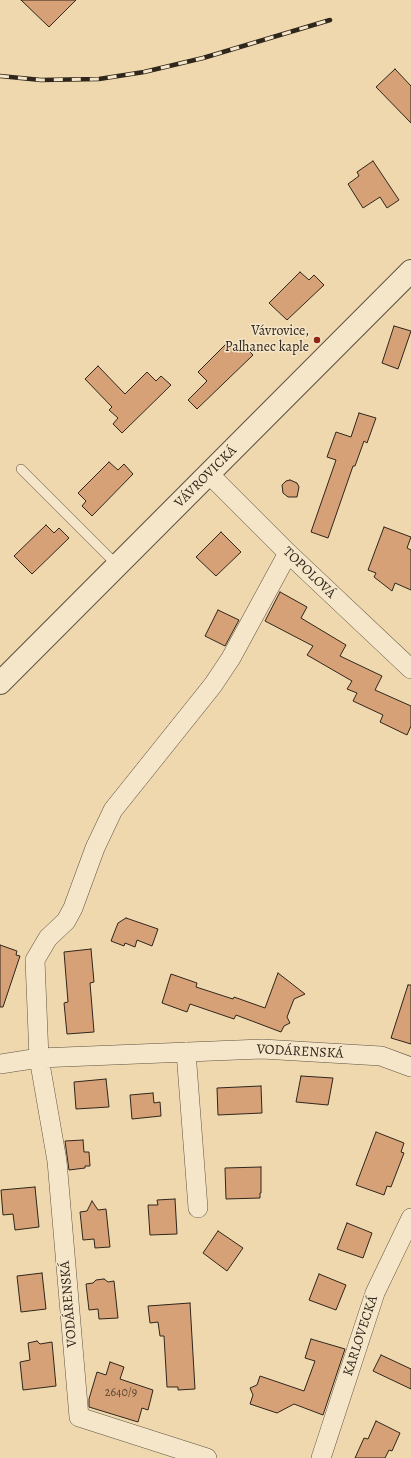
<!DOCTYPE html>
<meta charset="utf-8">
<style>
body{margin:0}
canvas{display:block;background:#efd8ae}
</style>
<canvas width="411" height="1458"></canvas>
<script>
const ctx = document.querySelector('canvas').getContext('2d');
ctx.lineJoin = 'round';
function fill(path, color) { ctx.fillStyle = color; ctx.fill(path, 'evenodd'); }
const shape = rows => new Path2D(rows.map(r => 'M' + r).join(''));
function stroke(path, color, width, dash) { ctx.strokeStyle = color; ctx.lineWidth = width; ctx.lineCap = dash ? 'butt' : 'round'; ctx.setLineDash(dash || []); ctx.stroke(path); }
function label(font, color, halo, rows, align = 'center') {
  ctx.font = font + ' Alegreya,serif'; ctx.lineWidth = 3; ctx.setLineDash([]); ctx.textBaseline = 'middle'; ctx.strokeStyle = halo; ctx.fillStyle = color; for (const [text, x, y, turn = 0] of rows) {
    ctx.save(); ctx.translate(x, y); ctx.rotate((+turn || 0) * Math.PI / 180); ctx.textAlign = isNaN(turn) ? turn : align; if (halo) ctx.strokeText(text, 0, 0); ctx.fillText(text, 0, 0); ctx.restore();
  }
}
const building = shape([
 [21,0,76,0,49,27,21,0],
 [395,69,411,86,411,123,376,87,395,69],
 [373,161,399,200,387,208,380,197,363,208,348,184,359,176,357,172,373,161],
 [300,272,309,280,314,275,324,285,287,320,269,303,300,272],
 [394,326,411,331,398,369,382,363,394,326],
 [229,341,238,350,243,345,253,355,197,409,188,400,207,381,198,372,229,341],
 [98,366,125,394,147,372,156,381,161,376,171,385,122,433,113,424,118,418,109,410,112,407,85,379,98,366],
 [359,413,376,418,367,443,364,441,355,466,353,466,328,538,311,532,336,460,327,457,336,432,351,437,359,413],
 [109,462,118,470,124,464,133,474,92,516,82,506,86,501,78,493,109,462],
 [290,480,297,483,299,487,297,497,288,497,283,493,282,485,286,481,290,480],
 [46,525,54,533,59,528,69,538,32,574,14,556,46,525],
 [384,527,411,537,407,548,411,550,411,590,395,583,392,591,374,577,376,573,368,570,384,527],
 [221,532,241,552,216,576,196,557,221,532],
 [280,592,307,607,301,618,346,645,340,656,382,676,375,690,411,706,411,726,407,735,380,722,383,715,353,701,357,693,347,689,352,681,307,655,313,646,265,621,280,592],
 [218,610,239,620,225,646,205,636,218,610],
 [126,918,158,929,152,946,137,940,135,947,125,943,124,946,111,941,118,923,126,918],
 [0,945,17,951,16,955,20,956,3,1007,0,1007,0,945],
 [91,949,94,982,90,983,94,1032,67,1034,64,1003,68,1002,64,952,91,949],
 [278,973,305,994,294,999,287,1017,290,1023,284,1026,281,1032,236,1015,234,1019,190,1004,187,1012,162,1003,171,974,197,983,196,987,233,999,234,997,265,1008,278,973],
 [408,985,411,985,411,1044,391,1038,408,985],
 [301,1076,333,1078,328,1105,296,1102,301,1076],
 [106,1079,109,1107,76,1109,74,1082,106,1079],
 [261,1086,262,1113,218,1115,217,1088,261,1086],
 [153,1093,154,1103,160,1102,161,1116,132,1119,130,1095,153,1093],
 [376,1132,404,1143,401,1152,404,1153,391,1187,387,1186,384,1195,356,1185,376,1132],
 [83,1140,84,1152,89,1152,90,1166,85,1166,85,1168,69,1170,65,1141,83,1140],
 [261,1167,261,1193,260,1193,260,1198,226,1199,225,1168,261,1167],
 [35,1187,39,1227,15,1230,13,1214,3,1215,1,1190,35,1187],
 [175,1199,177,1234,150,1235,148,1205,158,1205,157,1200,175,1199],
 [92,1201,98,1210,106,1209,110,1247,95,1248,94,1239,83,1240,80,1212,87,1211,92,1201],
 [347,1223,372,1233,363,1258,337,1249,347,1223],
 [218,1231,243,1248,227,1271,203,1253,218,1231],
 [42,1273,46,1309,21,1312,17,1276,42,1273],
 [319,1274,346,1285,336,1310,309,1300,319,1274],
 [104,1279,108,1282,114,1281,118,1318,99,1319,98,1309,89,1310,86,1284,93,1283,96,1280,104,1279],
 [190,1303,195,1389,178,1390,178,1387,167,1387,164,1336,160,1336,158,1322,150,1323,148,1306,190,1303],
 [311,1339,345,1349,323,1415,294,1404,277,1413,250,1404,253,1395,250,1388,257,1385,260,1376,304,1391,315,1361,305,1358,311,1339],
 [37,1341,40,1344,52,1342,56,1386,23,1390,20,1362,30,1360,28,1343,37,1341],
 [381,1355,411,1369,411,1389,373,1371,381,1355],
 [110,1362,124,1367,120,1379,153,1390,148,1410,142,1408,138,1422,89,1407,89,1399,97,1372,106,1375,110,1362],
 [376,1421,400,1433,392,1451,389,1450,385,1458,355,1458,364,1438,368,1439,376,1421]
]);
fill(building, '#d6a176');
stroke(building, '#2f261c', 1);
const service = shape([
 [21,469,117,565]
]);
const minor = shape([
 [209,474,288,553,411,669],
 [186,1052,198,1208],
 [0,1064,39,1058,262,1049,381,1056,411,1067],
 [207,1458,79,1417,57,1161,39,1058,35,960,48,938,66,921,73,908,95,848,113,810,213,685,231,658,288,553],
 [321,1458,375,1293,411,1218]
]);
const tertiary = shape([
 [0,683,411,271]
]);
stroke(service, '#5f5240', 10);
stroke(minor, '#5f5240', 20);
stroke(tertiary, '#5f5240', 24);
stroke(service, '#f5e6ca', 9);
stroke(minor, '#f5e6ca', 19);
stroke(tertiary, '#f5e6ca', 22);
const rail = shape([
 [0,76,41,80,99,79,144,72,203,58,330,20]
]);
stroke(rail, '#2f261c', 4.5);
stroke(rail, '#f5e6ca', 3, [9]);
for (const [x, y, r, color] of [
 [317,340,4,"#8f2418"]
]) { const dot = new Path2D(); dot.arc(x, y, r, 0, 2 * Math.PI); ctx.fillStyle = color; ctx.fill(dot); stroke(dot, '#f5e6ca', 1.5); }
label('12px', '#594532', null, [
 ["2640/9",121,1393]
]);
label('14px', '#2f261c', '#f5e6ca', [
 ["Vávrovice,",309,332],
 ["Palhanec kaple",309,348]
], 'right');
label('14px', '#2f261c', '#f5e6ca', [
 ["VÁVROVICKÁ",206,477,-45],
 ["TOPOLOVÁ",309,573,44],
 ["VODÁRENSKÁ",300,1052,3],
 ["VODÁRENSKÁ",69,1304,-95],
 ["KARLOVECKÁ",361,1336,-72]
]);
</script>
